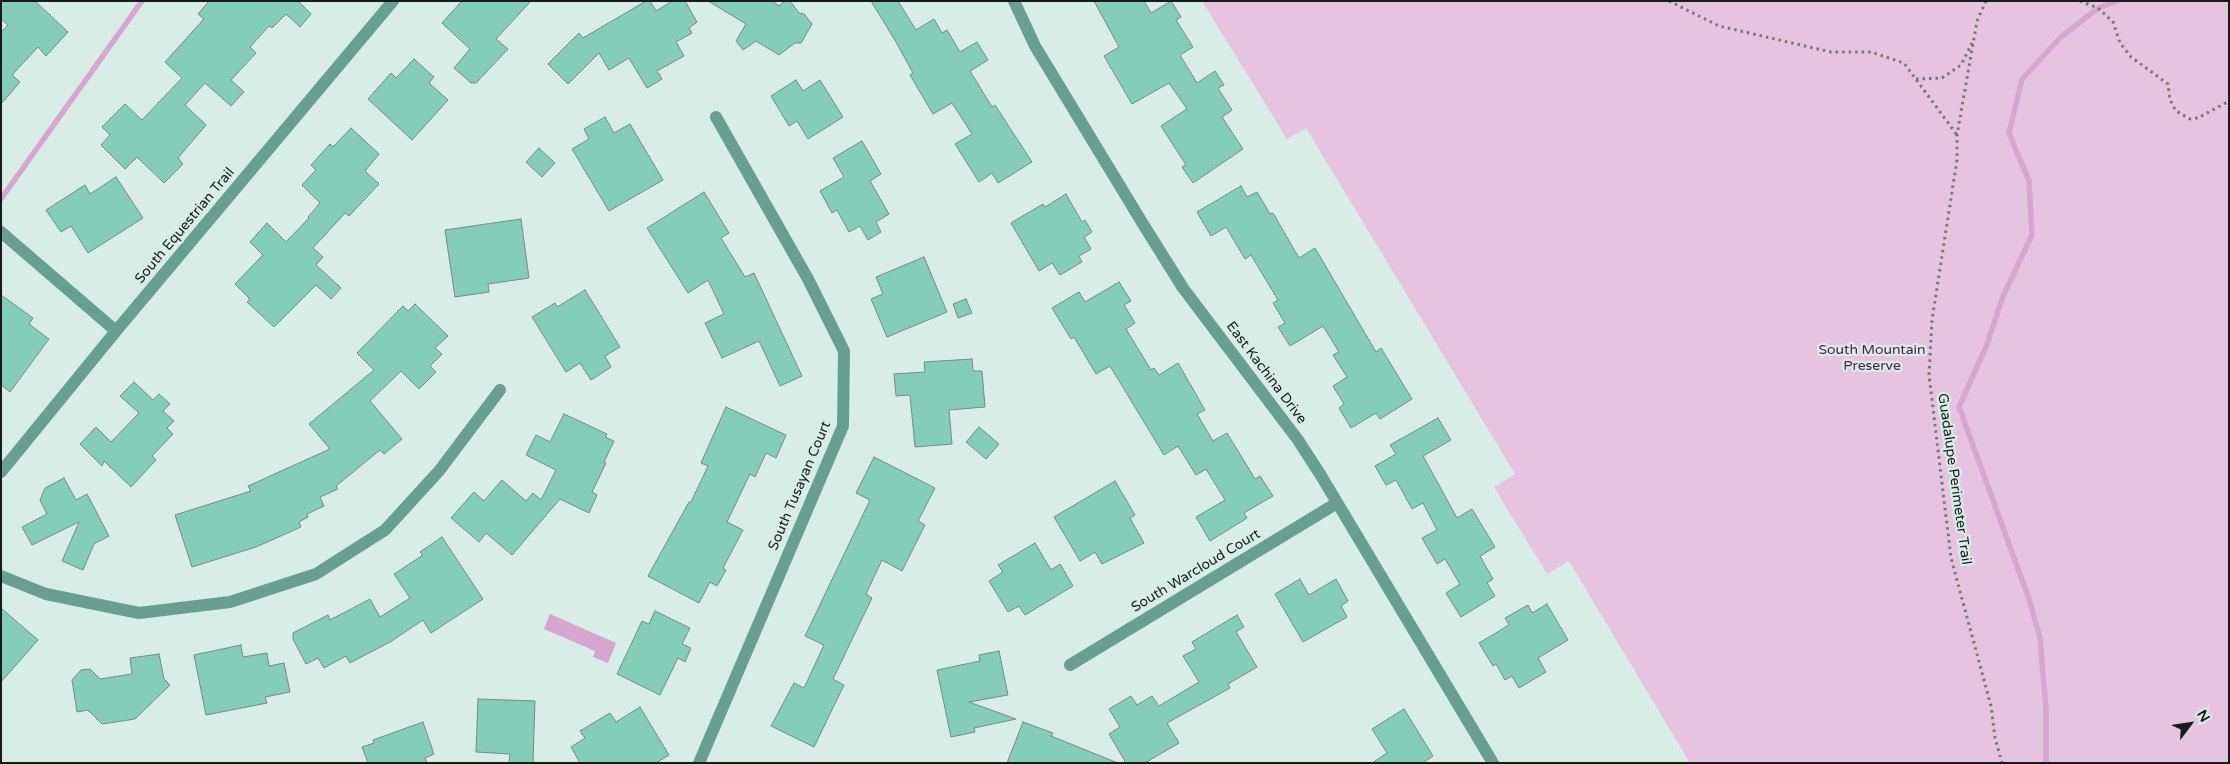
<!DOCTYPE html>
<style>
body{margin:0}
#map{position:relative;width:2230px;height:764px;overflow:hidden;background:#d8ede6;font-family:"Varela Round",sans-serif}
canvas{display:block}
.frame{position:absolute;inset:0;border:2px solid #151c1a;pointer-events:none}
.north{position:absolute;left:2165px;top:699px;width:50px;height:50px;-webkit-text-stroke:4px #d8ede6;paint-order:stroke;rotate:59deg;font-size:14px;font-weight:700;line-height:20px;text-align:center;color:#151c1a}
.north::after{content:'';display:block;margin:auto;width:18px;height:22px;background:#151c1a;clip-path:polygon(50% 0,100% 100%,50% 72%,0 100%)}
</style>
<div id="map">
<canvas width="2230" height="764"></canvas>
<div class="frame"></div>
<div class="north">N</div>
</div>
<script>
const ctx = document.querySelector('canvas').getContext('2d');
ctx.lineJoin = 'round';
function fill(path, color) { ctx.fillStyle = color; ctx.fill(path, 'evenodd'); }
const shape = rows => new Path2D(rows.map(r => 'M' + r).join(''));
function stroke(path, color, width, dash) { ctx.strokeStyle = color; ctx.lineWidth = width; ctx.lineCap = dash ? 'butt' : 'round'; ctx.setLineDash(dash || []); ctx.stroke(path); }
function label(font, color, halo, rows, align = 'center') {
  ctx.font = font + ' "Varela Round",sans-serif'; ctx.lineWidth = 4.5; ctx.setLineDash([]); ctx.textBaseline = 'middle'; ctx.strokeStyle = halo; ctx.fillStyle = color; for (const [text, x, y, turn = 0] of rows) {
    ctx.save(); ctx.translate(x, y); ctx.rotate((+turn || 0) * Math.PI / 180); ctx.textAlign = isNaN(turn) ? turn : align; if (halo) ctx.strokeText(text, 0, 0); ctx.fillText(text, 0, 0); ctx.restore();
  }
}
fill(shape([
 [1202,1,2229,1,2229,763,1690,763,1569,561,1547,574,1494,487,1515,474,1306,128,1287,139]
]), '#e7c3e2');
fill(shape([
 [550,614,616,643,608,663,593,657,595,651,544,629]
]), '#d6a6d1');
stroke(shape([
 [1,199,142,1],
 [2046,763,2046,710,2040,638,2029,599,1959,407,1986,347,2003,296,2032,235,2029,181,2009,133,2022,79,2061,37,2098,8,2118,1]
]), '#d6a6d1', 5.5);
const building = shape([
 [1,1,35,1,68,32,46,56,38,47,12,75,20,82,1,104,1,32,8,25,1,19,1,1],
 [209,1,298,1,311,14,300,27,286,14,272,28,269,26,250,47,256,53,231,80,244,92,231,106,205,83,185,105,206,125,178,158,183,164,164,183,137,157,125,169,101,145,110,135,102,127,125,104,142,120,182,78,165,62,204,19,198,14,209,1],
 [462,1,531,1,496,39,508,49,476,83,471,83,454,68,470,49,442,23,462,1],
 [646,1,650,1,656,11,672,1,685,1,697,22,689,28,692,33,676,42,684,56,657,71,662,79,647,88,629,58,609,70,599,53,568,84,548,64,579,33,583,38,646,1],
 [708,1,772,1,779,6,785,1,790,1,799,13,804,14,812,24,801,43,795,43,779,55,756,41,743,50,736,41,746,24,708,1],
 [871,1,898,1,916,30,934,19,942,33,947,30,960,52,977,42,988,60,970,71,992,107,995,105,1032,162,998,183,992,173,979,182,955,144,972,134,952,103,933,114,910,75,913,73,896,42,871,1],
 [1094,1,1144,1,1151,13,1171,1,1181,17,1176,20,1193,47,1180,55,1197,83,1215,71,1224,85,1218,88,1232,110,1222,117,1243,149,1193,183,1182,167,1186,165,1161,126,1187,109,1169,83,1132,104,1104,56,1119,47,1094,1],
 [414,59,434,77,429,83,448,100,412,140,368,99,391,73,396,78,414,59],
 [796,80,803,91,820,80,843,117,808,139,797,121,789,126,771,96,796,80],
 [605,117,614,133,630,124,663,180,609,211,572,149,589,139,584,129,605,117],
 [351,128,379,154,365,171,379,184,349,216,345,213,313,248,323,257,316,265,341,288,331,299,316,285,274,327,247,302,250,299,235,284,263,255,250,242,267,223,286,242,309,218,308,217,320,203,302,185,316,170,311,165,330,144,333,147,351,128],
 [862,141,881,174,870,181,889,214,876,222,881,232,868,240,860,226,849,232,837,210,832,213,820,191,844,177,833,158,862,141],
 [539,148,555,163,542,177,526,162,539,148],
 [116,177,143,218,88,253,71,226,61,232,46,210,85,185,90,194,116,177],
 [1241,186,1247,197,1257,192,1270,214,1273,213,1299,258,1315,248,1376,352,1381,348,1412,399,1380,419,1376,413,1351,428,1339,408,1344,404,1333,386,1347,377,1333,355,1339,352,1323,326,1290,346,1278,327,1285,323,1273,303,1278,300,1251,255,1245,259,1226,227,1211,236,1197,212,1241,186],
 [704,192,729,233,721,238,745,277,754,273,802,376,780,386,759,341,722,358,705,323,724,314,708,280,688,293,647,228,704,192],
 [1066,194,1082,222,1085,220,1092,232,1084,237,1091,249,1079,256,1082,262,1060,275,1052,263,1039,271,1011,223,1043,204,1045,207,1066,194],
 [521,219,529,278,488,284,489,292,455,297,445,230,521,219],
 [924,257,947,312,887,337,871,299,883,294,876,277,924,257],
 [1119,282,1131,301,1124,305,1135,323,1126,329,1151,370,1154,368,1159,375,1178,363,1205,410,1197,414,1213,441,1227,433,1255,479,1260,476,1273,496,1244,513,1247,518,1210,541,1196,517,1225,500,1206,469,1196,475,1178,446,1164,455,1110,366,1096,374,1074,337,1071,339,1052,308,1079,292,1085,302,1119,282],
 [585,290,620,347,605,356,611,367,591,380,580,363,566,372,532,317,555,303,557,307,585,290],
 [1,295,33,318,29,324,49,339,10,392,1,385,1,295],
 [966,299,972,313,958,318,953,304,966,299],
 [415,304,448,336,435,348,442,354,430,366,436,372,419,389,401,371,370,401,402,439,384,454,380,450,336,486,338,489,320,497,324,506,307,514,308,517,299,522,301,527,256,547,192,567,175,515,251,491,248,486,330,449,309,424,374,370,357,353,403,306,408,311,415,304],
 [972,359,973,371,982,371,985,407,949,410,952,444,915,447,910,395,896,396,894,374,925,372,924,362,972,359],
 [134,382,153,400,159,394,170,404,163,411,174,421,167,428,173,434,152,456,156,460,131,487,104,461,102,466,80,444,96,427,111,442,139,413,120,396,134,382],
 [726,407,786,435,776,458,766,453,755,477,750,474,727,522,743,530,723,568,726,570,717,586,710,582,699,603,648,576,689,502,691,502,708,466,701,463,726,407],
 [564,414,607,434,605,437,614,441,604,462,606,463,592,492,597,495,589,513,560,499,512,555,486,533,479,542,451,518,474,492,484,501,502,480,526,501,533,493,541,500,556,470,526,455,536,435,550,442,564,414],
 [1438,418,1451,440,1423,456,1457,518,1472,509,1495,547,1480,556,1493,579,1487,583,1495,596,1461,617,1446,593,1460,584,1445,559,1437,564,1422,538,1437,530,1423,503,1412,509,1396,480,1386,485,1375,466,1396,454,1390,445,1438,418],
 [979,427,999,444,986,459,966,442,979,427],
 [874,457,935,488,918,521,925,525,902,571,882,560,866,594,872,598,833,679,844,685,814,747,771,726,794,683,804,688,824,645,805,636,870,500,856,493,874,457],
 [64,478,76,500,87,494,109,536,94,544,83,570,62,561,79,522,32,545,22,527,47,514,40,500,45,488,64,478],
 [1115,481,1135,515,1130,518,1144,543,1102,564,1095,552,1080,561,1054,517,1115,481],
 [442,537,483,599,431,633,423,620,390,642,350,663,346,656,324,668,318,658,306,664,293,639,293,633,328,615,330,620,370,599,380,617,410,598,394,574,423,555,420,552,442,537],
 [1035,543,1051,570,1060,564,1073,586,1025,615,1019,606,1008,612,989,581,1003,572,998,565,1035,543],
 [1300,579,1309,595,1336,579,1348,601,1341,606,1347,617,1303,642,1275,594,1300,579],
 [1547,604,1568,640,1538,658,1546,672,1519,688,1512,676,1505,680,1496,664,1493,666,1479,643,1509,625,1505,618,1528,605,1532,613,1547,604],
 [1,608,38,640,1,682,1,608],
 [655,611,690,628,682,644,691,648,685,662,678,658,660,695,617,674,642,621,649,624,655,611],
 [1237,615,1244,627,1236,632,1257,667,1228,684,1230,688,1167,723,1179,743,1145,763,1126,763,1109,734,1120,727,1109,709,1131,696,1137,705,1152,696,1159,706,1199,682,1183,656,1196,649,1192,642,1237,615],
 [241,645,243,657,267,653,269,666,284,663,290,692,265,697,267,703,206,715,194,655,241,645],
 [999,651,1008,695,969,702,1016,719,974,728,975,732,951,737,937,670,980,661,979,655,999,651],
 [159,654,164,679,170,685,135,719,102,724,88,710,77,712,72,680,81,670,90,669,100,679,132,674,130,658,159,654],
 [478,699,535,701,533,763,509,763,510,754,476,752,478,699],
 [640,707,669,755,656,763,580,763,571,747,585,738,580,731,610,713,616,722,640,707],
 [1404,709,1433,756,1423,763,1372,763,1387,753,1372,729,1404,709],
 [423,722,434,754,425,758,427,763,368,763,362,747,374,743,373,740,423,722],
 [1023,722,1053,733,1051,736,1118,763,1007,763,1023,722]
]);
fill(building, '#84cdb7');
stroke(building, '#768a83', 1);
stroke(shape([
 [1669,1,1719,26,1831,52,1871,52,1904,63,1957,135],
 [1986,1,1977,21,1957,135,1957,160,1932,320,1929,375,1951,558,1991,706,1995,738,2002,763],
 [2080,1,2098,8,2113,22,2120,43,2131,57,2168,84,2170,100,2176,111,2190,119,2198,118,2229,101],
 [1916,79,1942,78,1961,65,1972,43]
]), '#6e7b77', 3, [2.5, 4]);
stroke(shape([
 [1014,1,1035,46,1143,224,1183,288,1298,440,1320,474,1493,763],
 [1,232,116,331],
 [1,472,116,331,393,1],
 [1,576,46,594,139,613,230,602,316,574,385,530,439,471,500,390],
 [1070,665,1337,503],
 [699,763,843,426,844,351,808,279,716,117]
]), '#699f8f', 12);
label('14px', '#151c1a', '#d8ede6', [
 ["South Equestrian Trail",185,226,-50],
 ["East Kachina Drive",1266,373,53],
 ["Guadalupe Perimeter Trail",1954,479,82],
 ["South Tusayan Court",800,486,-67],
 ["South Warcloud Court",1196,571,-31]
]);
label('14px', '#51194e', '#d8ede6', [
 ["South Mountain",1872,350],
 ["Preserve",1872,366]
]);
</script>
